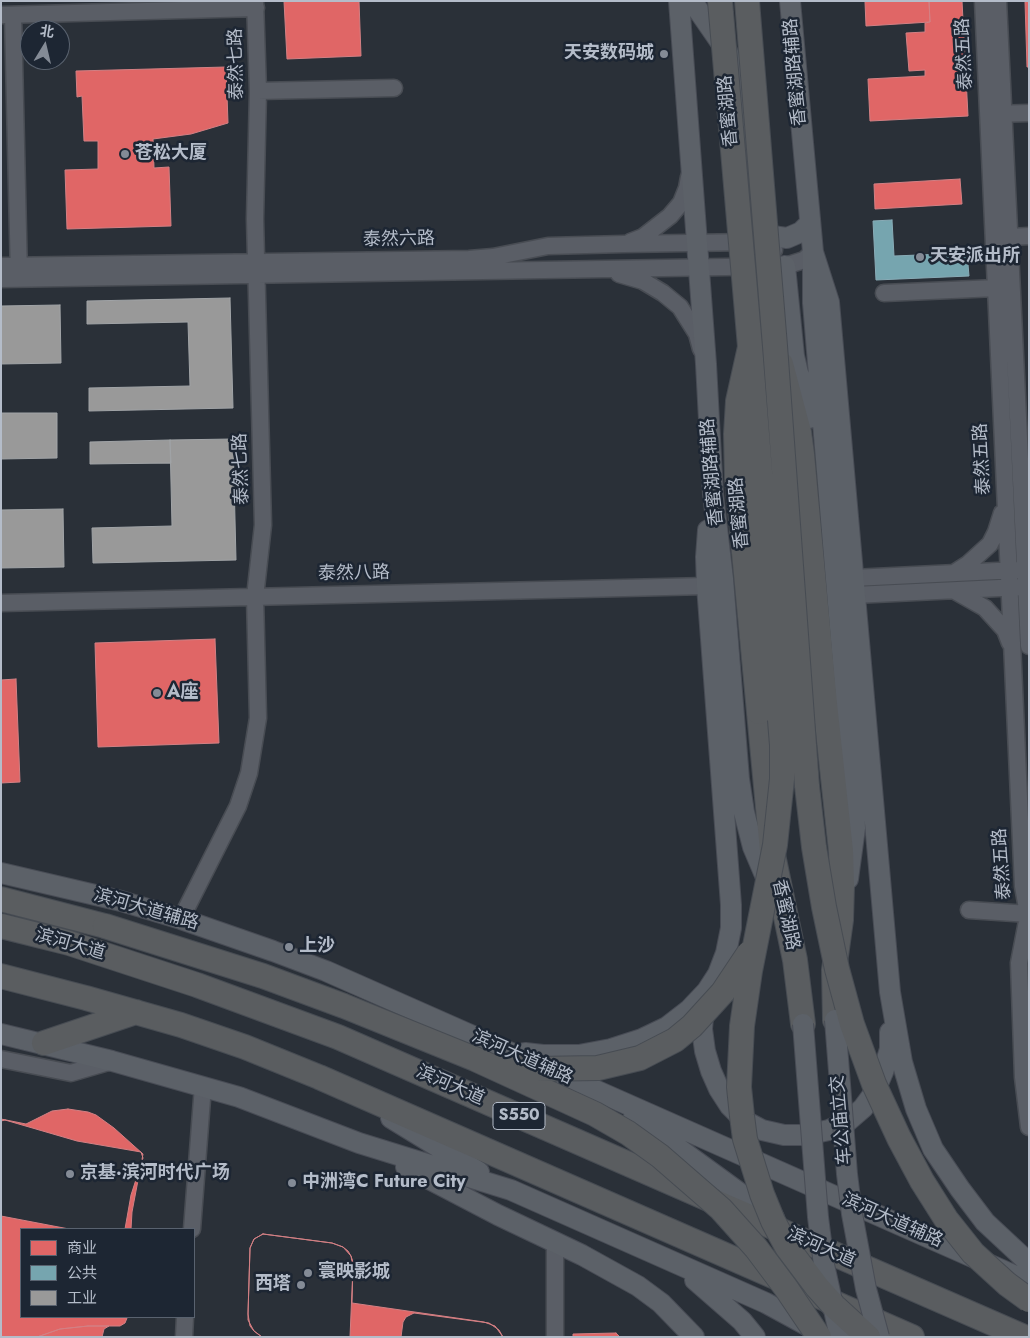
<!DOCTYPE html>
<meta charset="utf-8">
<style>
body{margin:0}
#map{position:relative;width:1030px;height:1338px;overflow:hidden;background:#2a3038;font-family:Jost,"Noto Sans SC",sans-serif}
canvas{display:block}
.frame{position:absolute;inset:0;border:2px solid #b4bcc9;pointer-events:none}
.legend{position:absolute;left:20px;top:1228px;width:175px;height:90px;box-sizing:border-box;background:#1d2633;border:1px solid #59626f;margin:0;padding:6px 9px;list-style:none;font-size:15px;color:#b4bcc9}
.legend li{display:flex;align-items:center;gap:10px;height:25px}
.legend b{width:25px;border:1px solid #59626f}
.north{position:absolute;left:20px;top:20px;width:50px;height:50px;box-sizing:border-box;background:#1d2633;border:1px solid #59626f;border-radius:50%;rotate:9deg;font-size:14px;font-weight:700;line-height:20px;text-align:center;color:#b4bcc9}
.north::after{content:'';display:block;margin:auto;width:18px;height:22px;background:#848b96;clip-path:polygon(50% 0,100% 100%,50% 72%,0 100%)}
</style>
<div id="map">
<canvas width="1030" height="1338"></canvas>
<div class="frame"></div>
<ul class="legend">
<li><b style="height:14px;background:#e06666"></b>商业</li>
<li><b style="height:14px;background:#76a5af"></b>公共</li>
<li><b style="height:14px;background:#999"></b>工业</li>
</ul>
<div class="north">北</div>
</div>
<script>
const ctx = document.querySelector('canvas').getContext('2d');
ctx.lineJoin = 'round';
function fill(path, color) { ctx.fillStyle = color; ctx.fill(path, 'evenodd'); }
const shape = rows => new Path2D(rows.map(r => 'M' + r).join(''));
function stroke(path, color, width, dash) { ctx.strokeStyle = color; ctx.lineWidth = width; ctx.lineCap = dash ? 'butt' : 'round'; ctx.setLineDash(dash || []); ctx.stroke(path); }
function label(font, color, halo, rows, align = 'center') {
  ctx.font = font + ' Jost,"Noto Sans SC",sans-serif'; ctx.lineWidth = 5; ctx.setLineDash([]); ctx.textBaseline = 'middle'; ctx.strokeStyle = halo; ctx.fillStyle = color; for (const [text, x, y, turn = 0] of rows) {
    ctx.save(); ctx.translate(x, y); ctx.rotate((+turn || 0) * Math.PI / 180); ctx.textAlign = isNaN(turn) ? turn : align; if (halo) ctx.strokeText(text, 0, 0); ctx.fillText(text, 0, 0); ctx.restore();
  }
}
const shops = shape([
 [284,1,359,1,361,56,287,59,284,1],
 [865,1,929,1,930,22,866,26,865,1],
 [929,1,962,1,968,116,870,121,868,79,925,76,925,70,909,71,906,33,925,32,925,23,930,22,929,1],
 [1025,1,1029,1,1029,67,1027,67,1025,1],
 [226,67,228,123,191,134,153,139,154,168,169,167,171,226,67,229,65,170,98,169,98,141,84,141,82,96,77,97,76,71,226,67],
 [960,179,962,204,875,209,874,184,960,179],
 [215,639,219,743,98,747,95,643,215,639],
 [16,679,20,782,1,783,1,680,16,679],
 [68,1109,88,1112,96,1115,114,1128,143,1154,132,1212,131,1229,21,1229,21,1317,127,1318,125,1323,120,1326,88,1326,60,1329,37,1337,1,1337,1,1119,26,1124,52,1111,68,1109],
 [5,1120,77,1141,141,1152,143,1158,131,1195,125,1229,69,1229,1,1216,1,1121,5,1120],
 [263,1234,332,1243,343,1247,348,1251,351,1256,353,1267,350,1337,262,1337,254,1331,248,1320,248,1314,250,1248,254,1239,263,1234],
 [263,1234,332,1243,343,1247,351,1256,353,1262,352,1303,484,1322,495,1326,503,1337,262,1337,254,1331,250,1326,248,1314,250,1248,254,1239,263,1234],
 [414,1313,489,1323,499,1330,503,1337,401,1337,403,1322,406,1317,414,1313],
 [88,1326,109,1326,104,1329,102,1337,37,1337,60,1329,88,1326],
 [616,1333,620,1337,573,1337,573,1334,616,1333]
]);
fill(shops, '#e06666');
stroke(shops, '#d38084', 1);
const public = shape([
 [892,220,894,256,967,253,969,276,876,280,873,221,892,220]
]);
fill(public, '#76a5af');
stroke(public, '#89acb7', 1);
const industry = shape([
 [230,298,233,408,89,411,89,388,190,386,188,322,87,324,87,301,230,298],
 [60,305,61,363,1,364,1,306,60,305],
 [1,413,57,413,57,458,1,459,1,413],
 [233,439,236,560,93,563,92,528,172,526,170,440,233,439],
 [170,440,171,463,90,464,90,442,170,440],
 [63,509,64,567,1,568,1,510,63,509]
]);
fill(industry, '#999');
stroke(industry, '#a1a4a7', 1);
const minor = shape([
 [983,1,1023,886,1028,914],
 [998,1,1029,646],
 [1,15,256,8],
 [13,15,19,277],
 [258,91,394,88],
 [993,114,1029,113],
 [1009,237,1029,236],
 [630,242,643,237,670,216,681,203,687,188,689,177],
 [1,266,469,259,493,257,548,246,624,244,750,242,766,245,774,250],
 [619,274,643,281,663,293,680,307,697,334,701,349],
 [1,279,785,266,804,260,813,252],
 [884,293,996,288],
 [954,573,968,564,990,544,996,532,1002,513],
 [853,578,1018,570],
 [955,591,985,608,1005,630,1010,643],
 [854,595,1020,587],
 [1,603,707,586],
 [969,910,1029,914],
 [1029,911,1019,963,1023,1077,1029,1127],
 [181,919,238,806,249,773,258,718,255,597,263,525,255,219,258,91,255,1],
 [1,1059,71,1073,112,1061],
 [192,1229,203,1086],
 [555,1242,555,1337],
 [184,1337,185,1317]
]);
const major = shape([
 [679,1,706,364,713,494,723,579,739,779,744,812,753,847,770,887],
 [692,1,728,53,737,75,744,109,752,207,753,217,757,226,772,236,787,238,801,232,810,223],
 [790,1,813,252,813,303,854,796,855,828,848,879],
 [813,252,829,302,890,992,902,1062,916,1109,933,1149,960,1189,985,1222,1029,1263],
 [785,266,794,356,798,373,807,393,809,418],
 [1,873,121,901,181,919,273,951,326,971,1029,1282],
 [704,1006,702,1029,705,1051,711,1071,719,1089,730,1106,745,1121,762,1130,784,1135,806,1135,829,1130,848,1121,863,1108,874,1093,883,1072,890,1049,890,1032],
 [1,1034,112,1061,239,1097,359,1143,511,1190,766,1303,812,1328],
 [525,1053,543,1055,579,1055,611,1049,642,1039,667,1027,689,1010,707,991,718,974,726,953,731,928,731,905,707,586,706,557,708,530],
 [634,1116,774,1218],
 [391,1118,479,1172],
 [406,1167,498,1215,582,1255,638,1286,661,1303,694,1337],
 [695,1280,742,1321,755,1337]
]);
const highway = shape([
 [781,364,799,432,802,454,825,704,841,851,842,886,841,920,834,970,835,1020],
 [759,712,772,850,795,960,803,1024],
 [1,899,105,926],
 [1,926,69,943,197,985,338,1037,1024,1337],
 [1,976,86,998,181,1025,245,1047,319,1077,912,1337],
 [44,1043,136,1012]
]);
stroke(minor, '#484c53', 19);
stroke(major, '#484c55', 22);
stroke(highway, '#474c53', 26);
stroke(minor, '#5a5e66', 16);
stroke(major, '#5c6168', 20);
stroke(highway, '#5a5d60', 24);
const majorBridge = shape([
 [835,1020,847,1174,852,1214,866,1289,879,1337],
 [803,1024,818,1217,824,1265,840,1337]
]);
const highwayBridge = shape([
 [720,1,750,347,738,401,736,434,737,478,759,712],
 [747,1,775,346,807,786,814,847,824,907,837,969,852,1024,874,1084,899,1138,922,1181,946,1219,973,1253,1007,1284,1029,1300],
 [750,347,782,745,782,779,775,845,750,971,742,1026,739,1087,742,1116,745,1139,762,1194,773,1221,787,1247,817,1287,834,1306,868,1337],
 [105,926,263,976,344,1006,475,1059,595,1114,628,1133,660,1156,721,1209,756,1248,786,1288,819,1337],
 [507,1065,536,1069,598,1068,640,1058,675,1040,692,1026,723,992,749,953]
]);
stroke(majorBridge, '#484c55', 22, []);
stroke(highwayBridge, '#474c53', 26, []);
stroke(majorBridge, '#5c6168', 20);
stroke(highwayBridge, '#5a5d60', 24);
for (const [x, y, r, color] of [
 [664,54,5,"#848b96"],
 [125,154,5,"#848b96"],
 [920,257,5,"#848b96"],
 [157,693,5,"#848b96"],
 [289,947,5,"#848b96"],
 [70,1174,5,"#848b96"],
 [292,1183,5,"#848b96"],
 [308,1273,5,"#848b96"],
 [301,1285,5,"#848b96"]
]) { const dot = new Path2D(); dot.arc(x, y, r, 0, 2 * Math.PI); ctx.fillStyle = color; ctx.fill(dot); stroke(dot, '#1d2633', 2); }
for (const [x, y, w] of [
 [519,1116,52]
]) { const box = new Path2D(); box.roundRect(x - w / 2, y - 13.5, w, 27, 4); ctx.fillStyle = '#1d2633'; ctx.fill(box); stroke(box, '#b4bcc9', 1); }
label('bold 16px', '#b4bcc9', null, [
 ["S550",519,1116]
]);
label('bold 18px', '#b4bcc9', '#1d2633', [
 ["天安数码城",654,54,"right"],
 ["苍松大厦",135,154],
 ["天安派出所",930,257],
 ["A座",167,693],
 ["上沙",299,947],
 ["京基·滨河时代广场",80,1174],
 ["中洲湾C Future City",302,1183],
 ["寰映影城",318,1273],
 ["西塔",291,1285,"right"]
], 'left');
label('18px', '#b4bcc9', '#1d2633', [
 ["泰然五路",965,54,-93],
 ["泰然七路",237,64,-91],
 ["香蜜湖路辅路",796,72,-95],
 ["香蜜湖路",729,111,-95],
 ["泰然六路",399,240,-1],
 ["泰然五路",983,459,-93],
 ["泰然七路",242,469,-92],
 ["香蜜湖路辅路",713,472,-95],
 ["香蜜湖路",740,513,-95],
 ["泰然八路",354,574,-1],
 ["泰然五路",1003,864,-94],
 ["滨河大道辅路",146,910,16],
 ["香蜜湖路",785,915,78],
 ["滨河大道",70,945,16],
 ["滨河大道辅路",522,1058,24],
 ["滨河大道",450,1086,24],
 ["车公庙立交",842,1120,-95],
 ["滨河大道辅路",892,1221,24],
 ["滨河大道",821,1248,24]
]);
</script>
